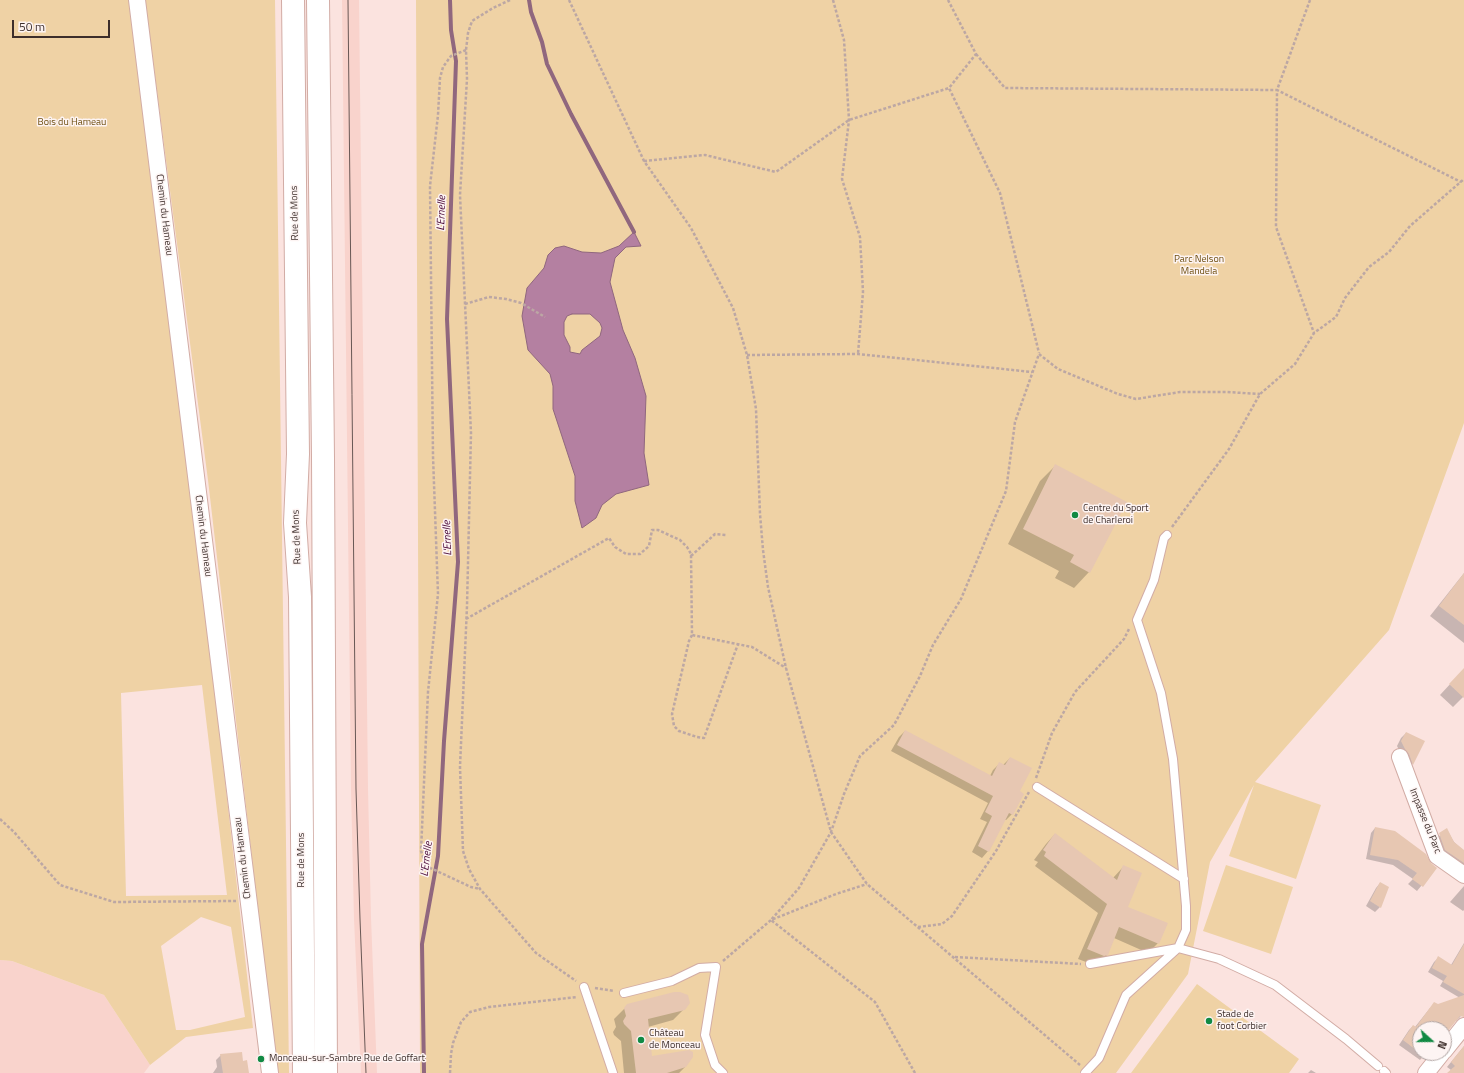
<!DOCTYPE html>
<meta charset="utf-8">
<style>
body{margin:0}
#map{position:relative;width:1464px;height:1073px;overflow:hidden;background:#fbe3df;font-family:"Titillium Web",sans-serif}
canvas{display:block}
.north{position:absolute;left:1412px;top:1021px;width:40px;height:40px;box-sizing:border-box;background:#fdf4f3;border:1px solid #b0a5a3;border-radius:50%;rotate:111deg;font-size:11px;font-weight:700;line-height:16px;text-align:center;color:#3d2e2b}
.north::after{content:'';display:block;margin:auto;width:14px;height:18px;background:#118a44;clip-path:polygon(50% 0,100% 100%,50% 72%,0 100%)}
.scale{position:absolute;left:12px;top:20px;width:98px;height:18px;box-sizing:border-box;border:2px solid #3d2e2b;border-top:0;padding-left:5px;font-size:12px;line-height:14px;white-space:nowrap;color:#3d2e2b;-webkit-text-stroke:3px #fdf4f3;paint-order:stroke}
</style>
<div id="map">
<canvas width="1464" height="1073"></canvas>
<div class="north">N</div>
<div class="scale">50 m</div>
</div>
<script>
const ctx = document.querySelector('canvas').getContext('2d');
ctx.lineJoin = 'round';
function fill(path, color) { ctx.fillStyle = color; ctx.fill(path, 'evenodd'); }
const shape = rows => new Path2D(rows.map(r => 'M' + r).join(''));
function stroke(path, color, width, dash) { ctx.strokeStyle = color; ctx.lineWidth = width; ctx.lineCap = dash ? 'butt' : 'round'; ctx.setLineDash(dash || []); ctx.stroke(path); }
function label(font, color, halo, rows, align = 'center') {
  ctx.font = font + ' "Titillium Web",sans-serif'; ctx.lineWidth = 3; ctx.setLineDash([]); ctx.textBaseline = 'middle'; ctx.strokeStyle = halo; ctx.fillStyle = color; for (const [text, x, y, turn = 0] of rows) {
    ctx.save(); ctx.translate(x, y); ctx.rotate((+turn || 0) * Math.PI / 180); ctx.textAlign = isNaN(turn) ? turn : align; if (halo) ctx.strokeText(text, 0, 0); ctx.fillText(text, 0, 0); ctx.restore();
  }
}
fill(shape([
 [342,0,359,0,368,789,371,918,377,1073,361,1073,354,919,351,789],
 [0,960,12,961,104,995,150,1065,144,1073,0,1073]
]), '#f9d3cc');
fill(shape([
 [0,0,130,0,214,683,253,1028,186,1037,150,1065,104,995,12,961,0,960],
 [202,685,227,895,126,896,121,693],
 [201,917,231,927,245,1017,190,1030,176,1030,161,946],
 [145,0,275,0,289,1073,277,1073,208,480],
 [416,0,1464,0,1464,423,1389,630,1255,782,1321,805,1296,879,1229,856,1254,785,1210,862,1188,974,1116,1073,420,1073],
 [1226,865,1293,887,1271,954,1203,931],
 [1197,984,1299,1059,1289,1073,1131,1073]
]), '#efd2a5');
const water = shape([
 [634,232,641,246,626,247,615,258,610,282,623,330,635,358,646,396,644,453,649,485,616,494,602,505,596,518,582,528,575,501,575,476,553,409,553,386,550,374,528,350,522,316,527,288,544,268,548,255,555,248,564,246,582,252,601,253,619,246,634,232],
 [572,314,590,314,600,323,602,328,600,336,582,350,580,354,570,352,570,347,564,335,564,322,567,316,572,314]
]);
fill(water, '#b480a1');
stroke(water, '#90677e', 1);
fill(shape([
 [1055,466,1089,572,1074,588,1055,578,1059,571,1008,544,1040,481],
 [1464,573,1464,643,1430,616],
 [1464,669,1464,696,1453,707,1440,695],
 [905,731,990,776,993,770,1000,763,1003,765,1010,758,1018,792,1012,814,1006,820,1004,820,988,851,982,858,972,852,987,822,980,819,988,803,891,751,899,737],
 [1406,733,1423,741,1412,765,1408,768,1397,746,1401,738],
 [1375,828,1436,868,1417,891,1408,884,1413,879,1393,865,1366,859,1371,833],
 [1447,830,1454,842,1464,851,1464,871,1441,854,1435,839],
 [1055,834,1113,878,1124,866,1127,907,1158,943,1148,953,1114,938,1107,955,1097,964,1094,965,1078,959,1098,913,1035,866,1038,862,1034,860,1046,844],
 [1380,883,1380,907,1375,912,1366,906,1376,888],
 [1464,886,1464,910,1463,911,1450,902],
 [1464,943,1464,1011,1461,1016,1456,1021,1455,1020,1444,1034,1444,1029,1420,1029,1420,1053,1426,1053,1420,1060,1399,1045,1409,1030,1413,1026,1415,1027,1430,1008,1460,998,1440,986,1443,981,1428,972,1434,962,1438,958,1451,965],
 [628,1005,684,1009,673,1020,648,1027,651,1057,686,1066,679,1073,624,1073,621,1041,614,1035,613,1032,616,1027,614,1019],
 [1464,1046,1464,1073,1449,1073,1451,1070,1447,1067],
 [221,1055,242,1062,248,1073,213,1073,217,1067,216,1060],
 [1311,1070,1316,1073,1308,1073]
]), '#0003');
stroke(shape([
 [529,0,531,12,542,42,547,64,571,114,634,232],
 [424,1073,422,944,438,856,444,741,458,562,447,319,456,61,451,30,450,0]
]), '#90677e', 4);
fill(shape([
 [1055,464,1127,502,1090,573,1070,562,1074,555,1023,529],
 [1464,573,1464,625,1439,606],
 [1464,668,1464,698,1449,684],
 [905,730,992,776,999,762,1005,765,1010,757,1032,768,1020,791,1024,794,1013,815,1009,813,989,852,978,846,992,816,985,812,993,796,897,745],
 [1406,732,1425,741,1413,765,1409,754,1405,749,1401,741],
 [1375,827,1395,831,1426,854,1431,863,1437,868,1423,887,1412,879,1417,873,1398,860,1370,855],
 [1447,828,1454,842,1464,850,1464,863,1445,850,1439,833],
 [1055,833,1117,880,1123,865,1142,873,1128,907,1168,923,1159,944,1119,927,1108,955,1104,956,1087,949,1107,904,1044,856,1046,852,1043,850],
 [1380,882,1389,887,1381,908,1370,901],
 [1464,944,1464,994,1443,982,1447,976,1432,968,1438,956,1452,965],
 [674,992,680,992,688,995,690,1003,685,1010,648,1019,652,1056,689,1050,693,1052,693,1057,686,1067,667,1073,636,1073,631,1031,624,1024,623,1021,626,1016,624,1008,627,1004],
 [1464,995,1464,1017,1460,1016,1447,1032,1444,1029,1419,1029,1420,1053,1403,1040,1413,1025,1416,1027,1434,1002,1438,1004],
 [1464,1046,1464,1073,1447,1073,1455,1066,1451,1062],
 [242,1052,243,1061,247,1060,249,1073,223,1073,220,1054]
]), '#e7c7b2');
const service = shape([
 [1037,787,1184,879],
 [1090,964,1178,948,1219,959,1275,985,1346,1039,1378,1066],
 [584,987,613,1073],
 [624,993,672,981,699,968,716,967,705,1035,715,1065,723,1073],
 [1384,1071,1386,1073],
 [1085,1073,1099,1058,1126,995,1178,948,1186,930,1186,906,1173,759,1161,693,1137,620,1154,580,1164,538,1167,535]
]);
const minor = shape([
 [137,0,270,1073],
 [1400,757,1437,856,1464,875],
 [1444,1051,1464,1026],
 [1426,1073,1442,1053]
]);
const trunk = shape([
 [293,0,298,454,295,523,300,597,304,1073],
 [318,0,323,457,326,1073]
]);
stroke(service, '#d2aca5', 10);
stroke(minor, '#d2aca5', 18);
stroke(trunk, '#d2aca5', 24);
stroke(shape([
 [510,0,493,8,472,21,468,33,466,50,467,79,460,195,471,433,467,606,460,767,463,851,469,869,480,889,536,953,576,981],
 [569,0,644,161,691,228,733,308,747,355,756,409,760,514,763,550,768,587,786,668,831,832,867,884,1080,1065],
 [833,0,844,40,849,120,842,179,860,237,863,292,858,354],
 [948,0,976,54,949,88,1000,193,1039,353],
 [1310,0,1277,90,1461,182],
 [466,50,451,56,443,67,440,78,438,115,430,186,433,456,438,594,428,692,421,851,426,866,471,887,480,889],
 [976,54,1005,88,1277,90,1276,227,1314,333],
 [644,161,705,155,776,172,849,120,949,88],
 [465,304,489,297,506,299,521,303,545,317],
 [747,355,858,354,1032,372],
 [1172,527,1229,449,1260,394,1295,364,1314,333,1336,317,1345,298,1369,267,1389,252,1410,226,1464,179],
 [691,556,715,534,726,535],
 [466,619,609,538,615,547,626,554,640,554,649,546,652,530,658,530,680,540,687,547,691,554,692,635,752,647,786,668],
 [692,635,689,641,672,714,674,726,679,731,697,737,704,738,738,644],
 [1036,778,1052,733,1075,692,1124,639,1129,629],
 [0,819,14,832,60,885,114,902,236,901],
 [918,927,942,924,952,916,996,851,1029,792],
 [955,957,1081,964],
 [723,961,771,920,836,894,867,884],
 [595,988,614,991],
 [450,1073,451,1054,453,1043,461,1022,470,1012,489,1007,577,997],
 [915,1073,875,1002,771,920,799,888,831,832,844,794,860,756,894,725,920,676,933,645,961,599,1006,491,1015,422,1039,354,1058,369,1118,394,1136,399,1180,392,1227,392,1260,394]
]), '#bca7a4', 2.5, [3, 2]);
stroke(service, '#fff', 8);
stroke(minor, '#fff', 16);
stroke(trunk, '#fff', 22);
stroke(shape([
 [348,0,356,789,360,919,366,1073]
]), '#695855', 1);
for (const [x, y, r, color] of [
 [1075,515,4,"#118a44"],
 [1209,1021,4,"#118a44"],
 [641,1040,4,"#118a44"],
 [261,1059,4,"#118a44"]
]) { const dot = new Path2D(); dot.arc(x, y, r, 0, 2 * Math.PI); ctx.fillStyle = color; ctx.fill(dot); stroke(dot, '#fdf4f3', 1.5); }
label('10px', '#6d4d0e', '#fdf4f3', [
 ["Bois du Hameau",72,123],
 ["Parc Nelson",1199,260],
 ["Mandela",1199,272]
]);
label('10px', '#3d2e2b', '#fdf4f3', [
 ["Rue de Mons",295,213,-91],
 ["Chemin du Hameau",164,215,83],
 ["Chemin du Hameau",203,536,83],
 ["Rue de Mons",297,537,-92],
 ["Impasse du Parc",1425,821,68],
 ["Chemin du Hameau",243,858,-97],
 ["Rue de Mons",302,860,-90]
]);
label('10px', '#3d2e2b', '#fdf4f3', [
 ["Centre du Sport",1083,509],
 ["de Charleroi",1083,521],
 ["Stade de",1217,1015],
 ["foot Corbier",1217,1027],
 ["Château",649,1034],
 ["de Monceau",649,1046],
 ["Monceau-sur-Sambre Rue de Goffart",269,1059]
], 'left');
label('italic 11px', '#4a0a39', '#fdf4f3', [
 ["L'Ernelle",442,213,-88],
 ["L'Ernelle",448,538,-92],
 ["L'Ernelle",427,859,-83]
]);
</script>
